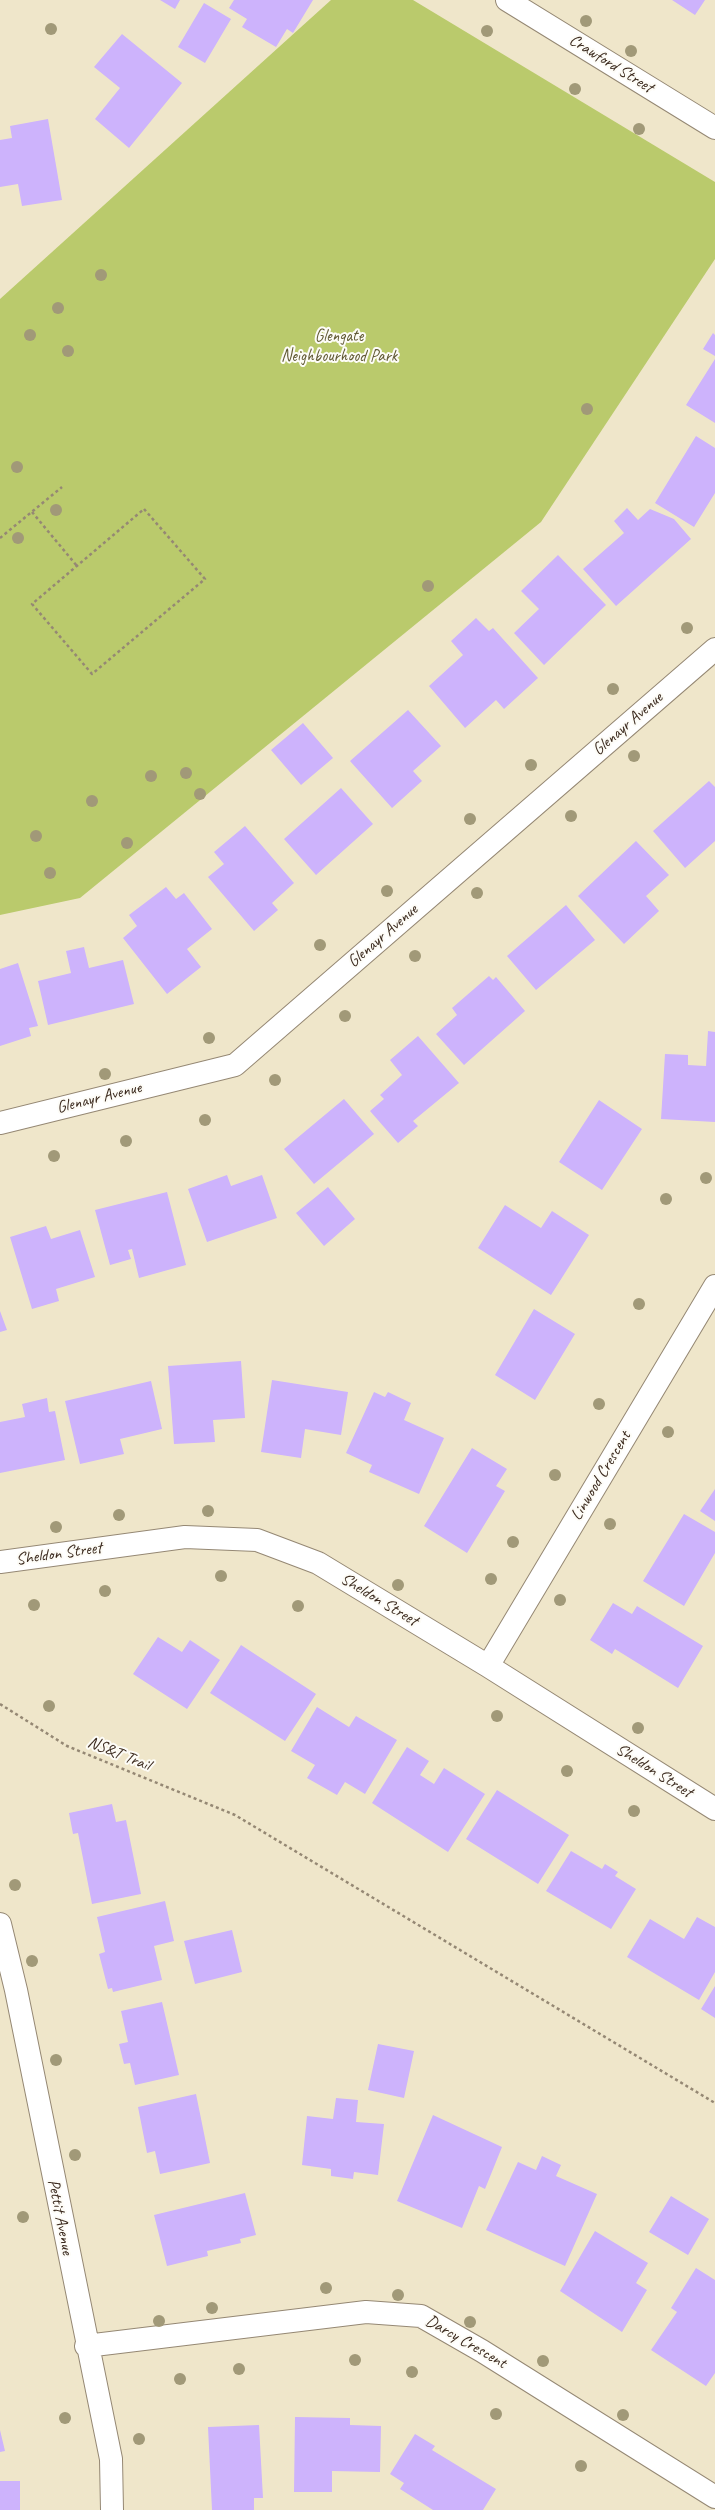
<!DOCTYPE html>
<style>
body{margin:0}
canvas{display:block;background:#efe6ca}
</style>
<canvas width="715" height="2510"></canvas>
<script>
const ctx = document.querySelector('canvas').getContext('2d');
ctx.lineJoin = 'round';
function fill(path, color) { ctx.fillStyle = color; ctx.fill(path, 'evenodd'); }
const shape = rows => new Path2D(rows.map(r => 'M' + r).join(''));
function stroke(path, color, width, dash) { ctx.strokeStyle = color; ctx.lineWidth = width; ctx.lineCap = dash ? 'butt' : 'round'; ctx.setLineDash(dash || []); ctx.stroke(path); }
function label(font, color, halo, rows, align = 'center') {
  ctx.font = font + ' Caveat,sans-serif'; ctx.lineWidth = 4; ctx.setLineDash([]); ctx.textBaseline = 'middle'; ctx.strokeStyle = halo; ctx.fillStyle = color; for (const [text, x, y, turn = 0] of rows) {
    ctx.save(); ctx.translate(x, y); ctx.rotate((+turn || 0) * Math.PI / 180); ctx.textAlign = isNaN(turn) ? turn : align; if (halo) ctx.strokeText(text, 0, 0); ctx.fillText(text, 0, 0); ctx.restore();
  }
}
fill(shape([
 [331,0,413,0,715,182,715,259,541,522,80,898,0,915,0,299]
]), '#baca6c');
fill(shape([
 [160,0,180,0,175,9],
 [234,0,313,0,293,33,287,29,276,47,242,27,247,19,229,8],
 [672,0,705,0,695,15],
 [204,3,231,19,205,63,178,47],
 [122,34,182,83,129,148,95,119,120,88,94,67],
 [48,119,62,200,22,206,18,184,0,187,0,140,12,138,10,126],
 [713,333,715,335,715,356,703,349],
 [715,359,715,423,686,405],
 [696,436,715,448,715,493,694,527,655,503],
 [627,508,638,520,650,509,674,519,691,539,616,606,583,569,624,533,614,521],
 [558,555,606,605,544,665,514,633,539,609,521,591],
 [476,618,489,631,493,628,538,678,504,709,496,700,465,728,429,686,463,655,451,641],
 [408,710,441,746,413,771,422,781,392,808,350,761],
 [303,723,333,758,301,785,271,750],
 [709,781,715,787,715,841,685,868,653,831],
 [341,788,373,824,316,875,284,839],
 [245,826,294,883,272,903,278,910,254,931,208,877,224,864,214,852],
 [636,841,669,875,646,896,659,911,624,944,578,896],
 [166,887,176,899,184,893,212,929,187,949,201,967,167,994,123,938,137,926,129,915],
 [566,905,595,940,536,990,507,956],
 [84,947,89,968,123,960,134,1004,48,1025,38,981,71,973,66,951],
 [18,963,38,1026,29,1028,31,1036,0,1046,0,969],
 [489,976,493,980,496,977,525,1011,464,1065,436,1034,457,1015,452,1008],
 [708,1031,715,1032,715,1122,661,1119,665,1054,688,1055,688,1065,706,1066],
 [418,1036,459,1083,413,1121,418,1126,398,1143,370,1111,384,1099,380,1095,402,1075,390,1060],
 [344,1099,374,1134,314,1184,284,1149],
 [599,1100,642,1129,602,1190,559,1162],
 [227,1175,231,1186,262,1175,277,1218,207,1242,188,1189],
 [328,1187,355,1219,324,1246,296,1213],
 [167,1192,186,1265,139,1278,132,1249,128,1250,131,1259,110,1265,95,1210],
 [505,1205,541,1228,552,1211,589,1235,551,1295,478,1248],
 [46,1226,51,1239,80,1230,95,1277,56,1289,59,1301,32,1309,10,1237],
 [534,1309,575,1334,535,1400,495,1375],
 [0,1311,7,1330,0,1332],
 [241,1361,245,1418,213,1420,215,1442,174,1444,168,1366],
 [272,1380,348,1392,341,1435,305,1429,301,1458,261,1452],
 [151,1381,162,1429,120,1439,124,1454,80,1464,65,1401],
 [374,1392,385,1397,388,1392,411,1403,404,1420,444,1438,419,1494,369,1472,372,1465,346,1453],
 [47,1398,49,1412,55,1411,65,1460,0,1473,0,1422,25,1417,22,1404],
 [472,1448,507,1469,496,1486,505,1491,467,1553,424,1526],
 [715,1489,715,1521,700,1511],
 [684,1514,715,1532,715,1553,684,1606,643,1581],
 [613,1603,632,1614,637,1606,703,1646,678,1688,615,1649,612,1654,590,1640],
 [158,1637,182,1652,190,1640,220,1660,187,1709,133,1674],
 [241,1645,316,1694,285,1741,210,1693],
 [317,1707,349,1727,356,1716,397,1740,365,1794,345,1782,337,1795,307,1778,315,1765,291,1751],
 [407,1747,429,1761,420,1775,434,1784,444,1768,485,1794,448,1852,372,1803],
 [497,1790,569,1835,538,1884,466,1839],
 [112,1804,116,1822,126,1820,141,1894,92,1904,78,1833,73,1834,69,1813],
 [571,1851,602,1869,605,1864,618,1872,615,1876,636,1889,611,1929,546,1891],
 [165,1901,174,1941,154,1946,162,1980,113,1992,112,1988,108,1989,99,1954,105,1952,97,1917],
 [697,1917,715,1927,715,1972,699,2000,627,1957,650,1919,684,1939],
 [232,1930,242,1972,195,1984,184,1941],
 [715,1986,715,2018,701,2009],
 [162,2002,179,2075,135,2085,130,2063,124,2064,119,2044,128,2042,121,2011],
 [378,2044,414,2051,404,2098,368,2090],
 [196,2094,210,2163,160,2174,155,2151,147,2153,138,2107],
 [336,2098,358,2100,356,2122,384,2124,378,2175,354,2172,353,2179,331,2176,331,2169,302,2165,307,2116,333,2119],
 [433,2115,502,2147,485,2189,479,2186,462,2228,397,2201],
 [542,2156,561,2165,556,2176,597,2194,565,2266,486,2230,518,2162,536,2170],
 [245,2193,256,2235,240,2239,241,2243,207,2251,208,2256,167,2266,154,2215],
 [671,2196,709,2219,688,2255,649,2232],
 [595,2231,648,2263,636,2283,647,2290,622,2332,560,2291],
 [696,2268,715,2280,715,2373,706,2386,651,2350,677,2312,671,2308],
 [295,2417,350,2418,350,2425,381,2426,380,2472,332,2471,332,2492,294,2492],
 [259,2425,263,2498,254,2498,254,2510,212,2510,208,2427],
 [0,2430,5,2451,0,2452],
 [415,2434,435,2446,432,2450,496,2489,483,2510,433,2510,400,2489,404,2483,390,2474],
 [0,2481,20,2481,20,2510,0,2510]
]), '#cdb3fc');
const minor = shape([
 [507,0,715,128],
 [0,1123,235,1065,715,649],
 [0,1562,185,1537,257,1540,318,1563,488,1666,715,1809],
 [488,1666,715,1286],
 [0,1924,16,1990,111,2459,112,2510],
 [86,2346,366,2312,421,2316,482,2351,715,2497]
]);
stroke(minor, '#958874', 24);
stroke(shape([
 [144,509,205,579,92,674,32,604,144,509],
 [32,512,77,566],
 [0,538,62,487],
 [0,1704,67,1746,235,1815,715,2103]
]), '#958874', 2.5, [3, 3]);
stroke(minor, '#fff', 22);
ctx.fillStyle = '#a19978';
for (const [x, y] of [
 [586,21],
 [51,29],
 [487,31],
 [631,51],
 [575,89],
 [639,129],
 [101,275],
 [58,308],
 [30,335],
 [68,351],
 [587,409],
 [17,467],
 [56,510],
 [18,538],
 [428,586],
 [687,628],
 [613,689],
 [634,756],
 [531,765],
 [186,773],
 [151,776],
 [200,794],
 [92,801],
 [571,816],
 [470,819],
 [36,836],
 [127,843],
 [50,873],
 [387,891],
 [477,893],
 [320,945],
 [415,956],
 [345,1016],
 [209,1038],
 [105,1074],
 [275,1080],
 [205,1120],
 [126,1141],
 [54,1156],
 [706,1178],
 [666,1199],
 [639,1304],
 [599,1404],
 [668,1432],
 [555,1475],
 [208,1511],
 [119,1515],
 [610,1524],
 [56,1527],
 [513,1542],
 [221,1576],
 [491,1579],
 [398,1585],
 [105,1591],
 [560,1600],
 [34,1605],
 [298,1606],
 [49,1706],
 [497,1716],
 [638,1728],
 [567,1771],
 [634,1811],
 [15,1885],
 [32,1961],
 [56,2060],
 [75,2155],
 [23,2217],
 [326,2288],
 [398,2295],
 [212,2308],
 [159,2321],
 [470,2322],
 [355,2360],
 [543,2361],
 [239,2369],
 [412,2372],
 [180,2379],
 [496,2414],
 [623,2415],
 [65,2418],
 [139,2439],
 [581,2466]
]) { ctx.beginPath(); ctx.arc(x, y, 6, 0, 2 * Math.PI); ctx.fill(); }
label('17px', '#3b2a1e', '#fdfcf7', [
 ["Crawford Street",611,64,32],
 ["Glenayr Avenue",628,724,-41],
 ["Glenayr Avenue",383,936,-41],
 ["Glenayr Avenue",99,1098,-14],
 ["Linwood Crescent",601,1476,-59],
 ["Sheldon Street",59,1554,-8],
 ["Sheldon Street",379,1600,31],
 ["NS&T Trail",119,1754,22],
 ["Sheldon Street",654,1771,32],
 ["Pettit Avenue",60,2217,79],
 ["Darcy Crescent",466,2342,30]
]);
label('17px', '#615a35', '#fdfcf7', [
 ["Glengate",339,337],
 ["Neighbourhood Park",339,357]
]);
</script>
